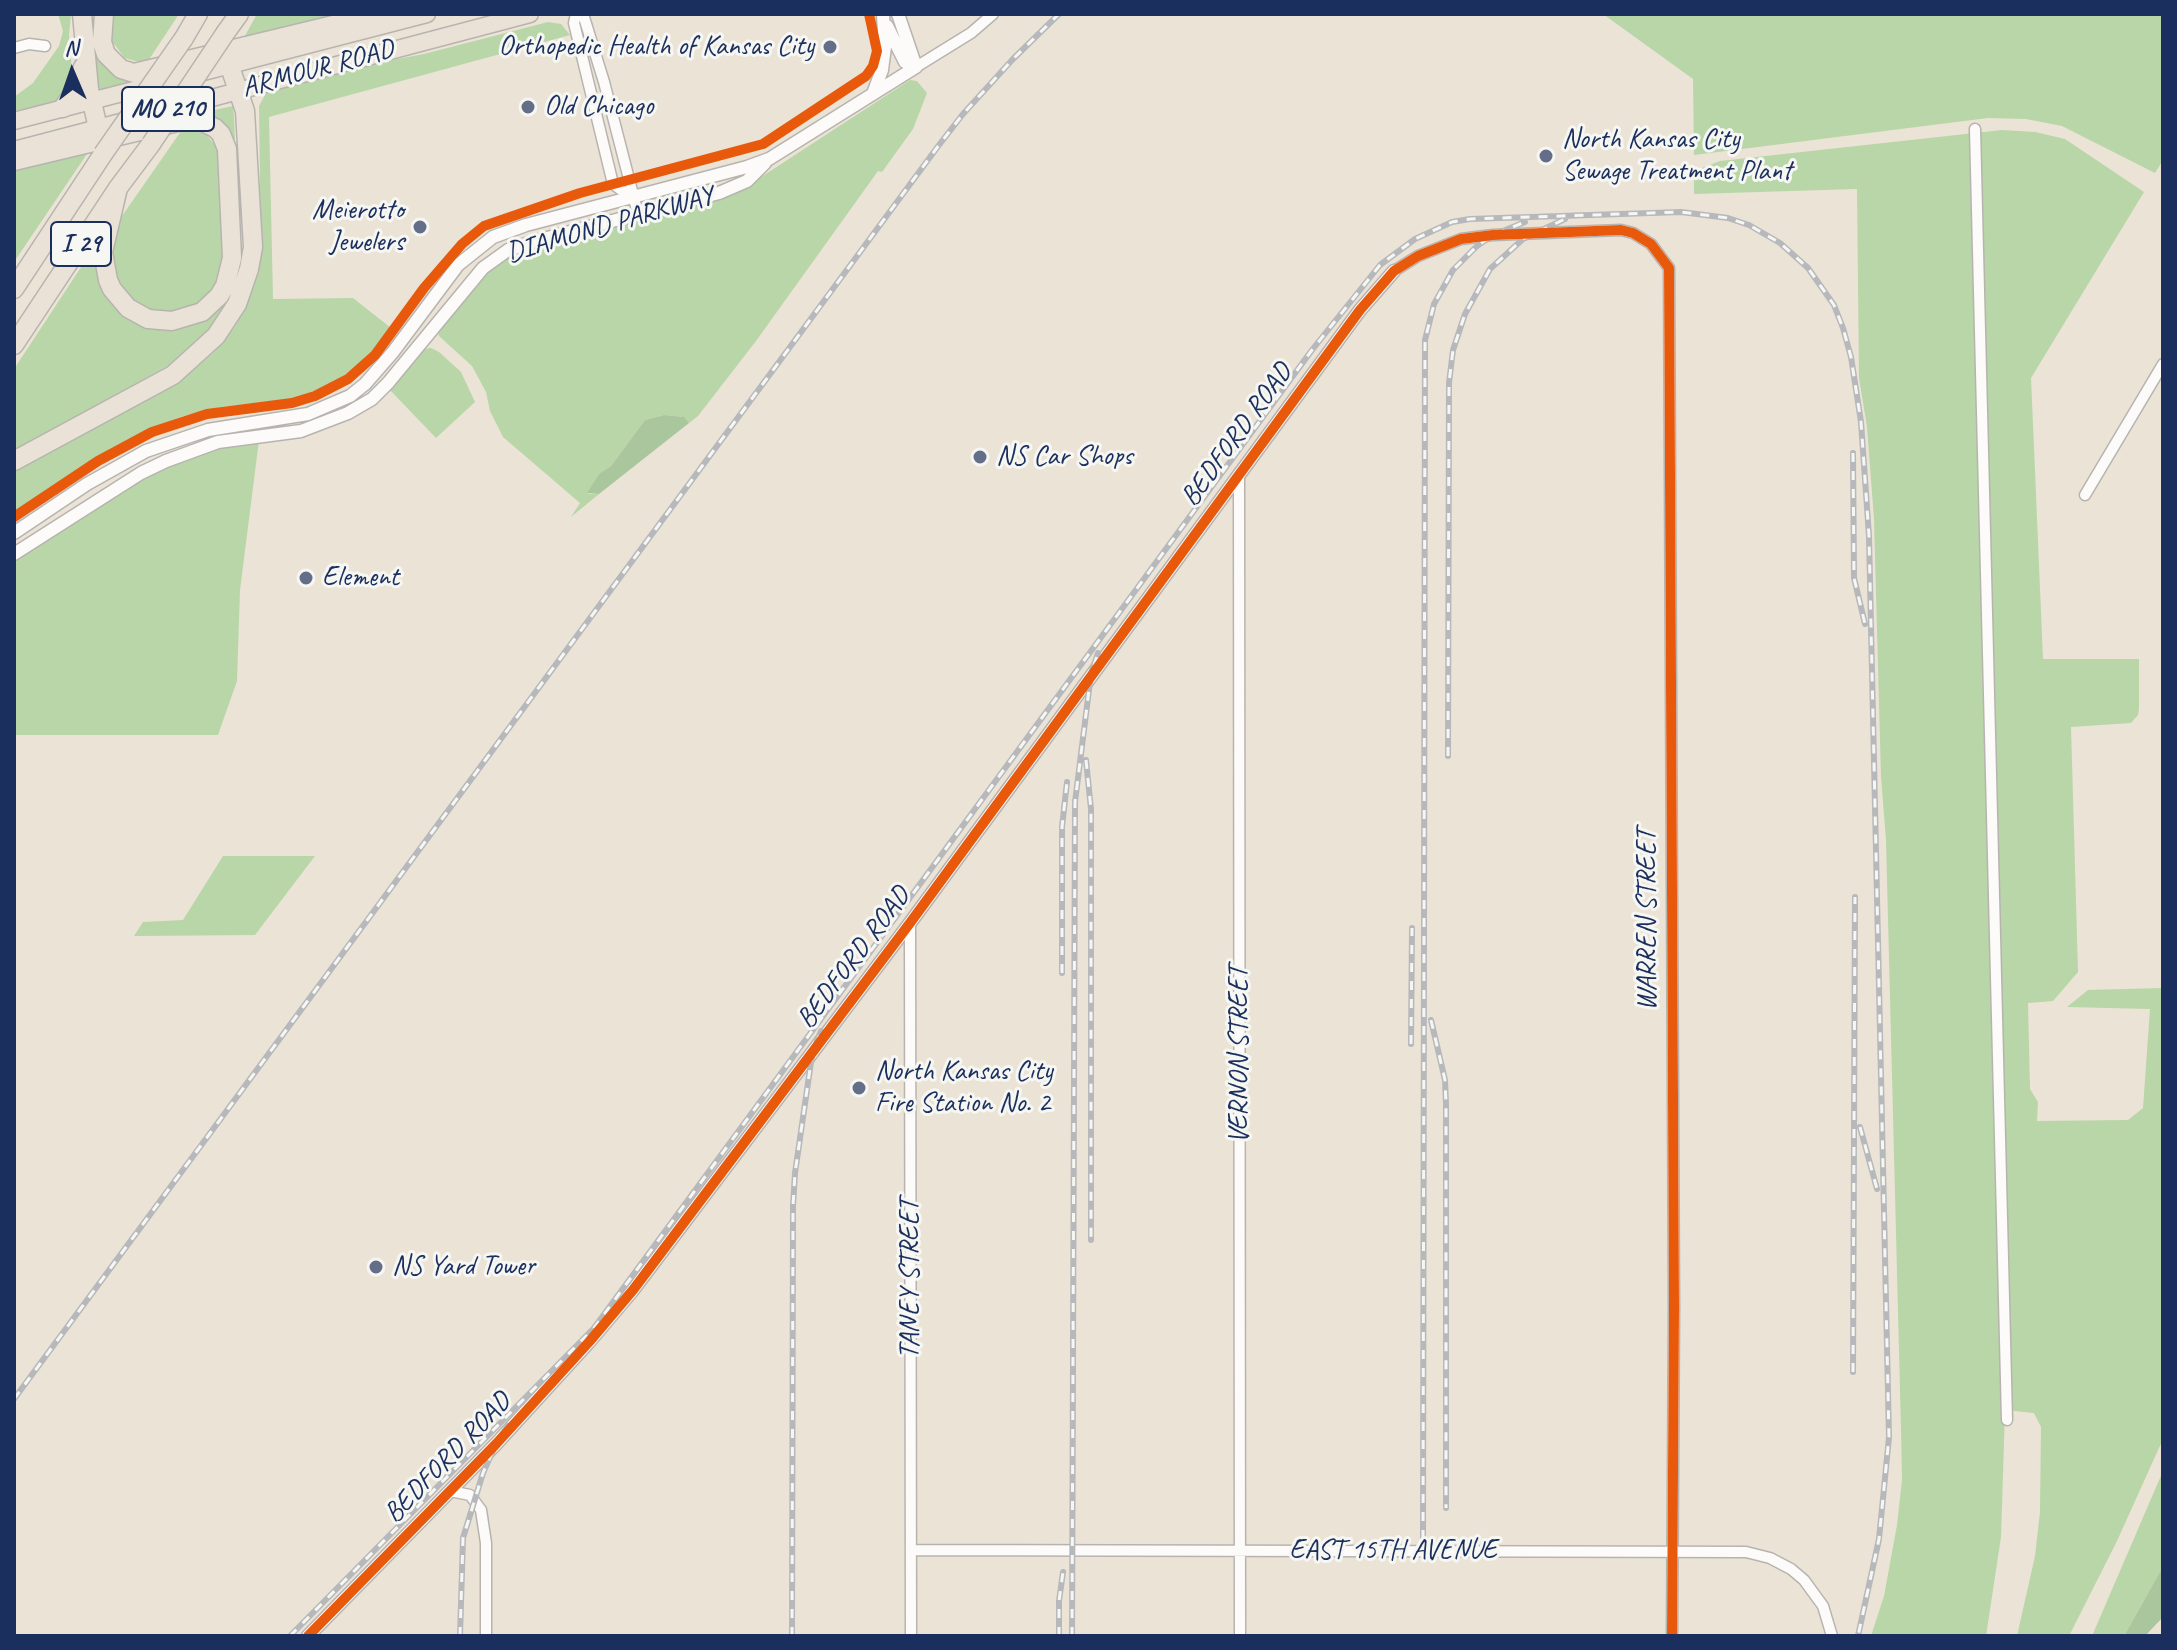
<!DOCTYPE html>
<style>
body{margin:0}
#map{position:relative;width:2177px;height:1650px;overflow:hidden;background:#ebe3d6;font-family:Caveat,sans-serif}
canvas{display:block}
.frame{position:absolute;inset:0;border:16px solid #1b2f5e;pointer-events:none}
.north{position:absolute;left:32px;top:32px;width:80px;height:80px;-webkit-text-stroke:6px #f6f6f2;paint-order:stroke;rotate:358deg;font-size:22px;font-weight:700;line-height:32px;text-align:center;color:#1b2f5e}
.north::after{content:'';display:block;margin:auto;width:28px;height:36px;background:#1b2f5e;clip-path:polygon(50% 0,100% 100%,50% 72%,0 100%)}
</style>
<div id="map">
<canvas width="2177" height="1650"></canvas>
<div class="frame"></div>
<div class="north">N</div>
</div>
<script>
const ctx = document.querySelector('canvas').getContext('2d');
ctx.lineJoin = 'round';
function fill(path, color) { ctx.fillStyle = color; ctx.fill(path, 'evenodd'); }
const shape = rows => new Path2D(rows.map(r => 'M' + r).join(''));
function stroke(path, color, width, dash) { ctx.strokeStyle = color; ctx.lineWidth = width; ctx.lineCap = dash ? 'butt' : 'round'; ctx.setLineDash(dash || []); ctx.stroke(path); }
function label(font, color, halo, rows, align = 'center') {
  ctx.font = font + ' Caveat,sans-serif'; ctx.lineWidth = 6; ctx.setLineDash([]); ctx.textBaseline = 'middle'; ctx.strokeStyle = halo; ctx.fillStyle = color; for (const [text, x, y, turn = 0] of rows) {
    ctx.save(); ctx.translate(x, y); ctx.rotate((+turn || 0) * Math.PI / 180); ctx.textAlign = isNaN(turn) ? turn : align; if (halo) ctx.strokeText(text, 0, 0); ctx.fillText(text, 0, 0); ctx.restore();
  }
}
fill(shape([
 [58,14,71,14,69,35,73,83,58,102,14,111,14,97,33,83,59,46,63,31],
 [110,14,179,14,146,64,125,58,114,44,111,44],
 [257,14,362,14,241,43],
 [1603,14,2163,14,2163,160,2155,173,2062,126,2026,119,1988,118,1694,155,1693,79],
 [548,22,561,24,570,35,269,117,273,299,353,298,391,328,363,362,335,383,309,394,287,400,221,407,181,417,150,429,110,449,14,512,14,467,189,374,214,352,234,328,248,302,261,257,259,106,266,93,270,89,344,69,424,54],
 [94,44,136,82,97,91],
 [910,80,917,81,927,93,913,129,882,172,878,171,756,341,698,416,689,423,683,417,664,415,645,420,611,466,600,473,588,494,599,494,571,517,580,503,503,437,490,411,486,392,472,366,439,336,438,331,483,270,506,253,755,181],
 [233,106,234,116,235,140,208,116,210,111],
 [184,127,206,134,219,150,225,258,222,276,207,299,179,312,159,313,133,301,120,287,112,253,113,240,122,216],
 [2002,130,2035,132,2065,139,2144,192,2031,378,2043,659,2139,659,2139,708,2138,715,2131,723,2071,727,2078,972,2053,1001,2028,1003,2030,1089,2038,1102,2037,1121,2128,1120,2143,1108,2150,1009,2067,1007,2088,990,2163,988,2163,1439,2117,1541,2069,1636,2017,1636,2035,1556,2040,1512,2041,1427,2034,1413,2005,1410,2001,1537,1986,1636,1871,1636,1884,1596,1897,1525,1902,1480,1901,1429,1886,840,1881,777,1874,519,1867,427,1859,378,1857,189,1694,194,1694,171,1720,161],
 [89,151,14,262,14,166],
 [95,246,98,247,135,319,223,301,229,306,212,328,180,359,14,451,14,369],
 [431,348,439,352,461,372,475,402,436,438,389,389,423,349],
 [259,440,240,590,237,681,218,735,14,735,14,558,139,476,196,452],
 [223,856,315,856,255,935,134,936,143,922,183,920],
 [2163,1471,2161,1570,2124,1636,2092,1636]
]), '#b8d6a7');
fill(shape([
 [664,415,684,417,689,423,599,494,587,493,600,473,611,466,645,420],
 [2163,1558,2163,1617,2145,1636,2124,1636,2161,1570]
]), '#a9c69d');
const minor = shape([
 [576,14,574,23,613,184,632,198],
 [583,14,604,82,638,214],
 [14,48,29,44,45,46],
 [916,67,971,33,993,14],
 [1975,129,2007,1420],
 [1394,271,1418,256,1461,239,1493,235,1621,230,1633,233,1651,244,1669,268,1674,1307,1672,1636],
 [1239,474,1240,1636],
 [2085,495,2163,364],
 [910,923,911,1636],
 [450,1491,470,1495,481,1510,486,1543,486,1636],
 [911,1550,1746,1552,1770,1558,1791,1569,1804,1580,1823,1606,1832,1636]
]);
const tertiary = shape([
 [898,14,916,67],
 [887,26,905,62,916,67],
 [874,91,882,70,885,47,883,15],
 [14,533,87,484,146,451,208,430,308,414,350,396,365,384,393,352,458,265,493,237,526,225,747,167,769,159,916,67],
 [14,554,141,473,166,461,218,442,301,431,348,413,372,399,388,383,483,268,508,250,532,242,719,193,747,181,765,163],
 [308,1636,496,1444,589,1342,633,1290,910,923,1360,310,1394,271]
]);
const primary = shape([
 [14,121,427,14],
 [14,150,98,128]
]);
const trunk = shape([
 [98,128,530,14]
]);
const motorway = shape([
 [82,14,89,89,98,128],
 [104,14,102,42,106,54,121,69,134,73,379,14],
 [226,32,239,14],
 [184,38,198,14],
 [63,108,75,91,83,67],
 [14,161,186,120,203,122,215,128,221,134,227,149,232,258,225,286,219,296,202,312,172,321,148,319,128,308,112,289,108,280,103,252,118,188],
 [14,289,103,154],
 [14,345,118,188,151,144],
 [14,461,173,375,216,336,237,304,249,269,253,247,245,111,229,64]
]);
stroke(minor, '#b7b4b0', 13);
stroke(tertiary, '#b7b4b0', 15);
stroke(primary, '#b7b4b0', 19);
stroke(trunk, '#b7b4b0', 19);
stroke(motorway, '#b7b4b0', 21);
stroke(minor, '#fcfbf9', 10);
stroke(tertiary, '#fcfbf9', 12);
stroke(primary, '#eae2d6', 16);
stroke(trunk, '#eae2d6', 16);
stroke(motorway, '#eae2d6', 18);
const rail = shape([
 [1853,453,1854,578,1865,624],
 [1448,756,1449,383,1453,350,1465,314,1490,269,1523,239,1565,219],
 [1086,760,1091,809,1091,1240],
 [1062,973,1062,827,1067,782],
 [1431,1020,1445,1080,1446,1104,1446,1508],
 [1411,1044,1412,928],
 [1860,1127,1877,1189],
 [1853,1372,1855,897],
 [14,1399,939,145,963,114,1013,59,1059,14],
 [1423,1539,1425,340,1434,304,1453,270,1477,246,1493,235,1525,222],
 [290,1636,594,1328,1312,350,1380,265,1415,239,1452,222,1470,219,1681,212,1728,218,1749,225,1780,243,1808,268,1834,305,1843,328,1851,357,1861,422,1869,536,1889,1437,1879,1539,1858,1636],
 [460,1636,463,1538,483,1473,496,1444,508,1426],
 [792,1636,793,1206,795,1173,812,1055,821,1031],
 [1059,1636,1059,1601,1063,1572],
 [1072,1636,1075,802,1091,674,1098,653]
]);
stroke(rail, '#b6b8bb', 6);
stroke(rail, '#f6f6f2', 3, [9]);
const motorwayBridge = shape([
 [151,144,226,32],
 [103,154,184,38]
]);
stroke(motorwayBridge, '#b7b4b0', 21, []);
stroke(motorwayBridge, '#eae2d6', 18);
stroke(shape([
 [14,517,98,461,152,432,207,414,292,403,315,396,348,379,375,355,424,288,462,244,484,226,580,193,763,144,866,76,873,66,877,51,869,14],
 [308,1636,496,1444,589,1342,633,1290,910,923,1360,310,1394,271,1418,256,1461,239,1493,235,1621,230,1633,233,1651,244,1669,268,1674,1307,1672,1636]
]), '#e8590c', 10);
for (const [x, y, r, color] of [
 [830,47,8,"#646e88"],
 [528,107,8,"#646e88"],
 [1546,156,8,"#646e88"],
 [420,227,8,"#646e88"],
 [980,457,8,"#646e88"],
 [306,578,8,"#646e88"],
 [859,1088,8,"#646e88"],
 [376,1267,8,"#646e88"]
]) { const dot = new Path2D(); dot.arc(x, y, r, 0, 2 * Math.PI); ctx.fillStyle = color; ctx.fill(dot); stroke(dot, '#f6f6f2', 3); }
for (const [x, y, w] of [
 [168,109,92],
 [81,244,60]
]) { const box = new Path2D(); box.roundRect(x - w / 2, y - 22, w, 44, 6); ctx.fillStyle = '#f6f6f2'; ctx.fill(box); stroke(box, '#1b2f5e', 2); }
label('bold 26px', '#1b2f5e', null, [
 ["MO 210",168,109],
 ["I 29",81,244]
]);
label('28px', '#1b2f5e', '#f6f6f2', [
 ["Orthopedic Health of Kansas City",814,47,"right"],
 ["Old Chicago",544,107],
 ["North Kansas City",1562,140],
 ["Sewage Treatment Plant",1562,172],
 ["Meierotto",404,211,"right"],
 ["Jewelers",404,243,"right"],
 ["NS Car Shops",996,457],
 ["Element",322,578],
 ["North Kansas City",875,1072],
 ["Fire Station No. 2",875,1104],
 ["NS Yard Tower",392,1267]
], 'left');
label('28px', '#1b2f5e', '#f6f6f2', [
 ["ARMOUR ROAD",318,69,-15],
 ["DIAMOND PARKWAY",610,225,-16],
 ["BEDFORD ROAD",1237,435,-54],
 ["WARREN STREET",1648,920,-90],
 ["BEDFORD ROAD",854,958,-53],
 ["VERNON STREET",1240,1055,-90],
 ["TANEY STREET",911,1279,-90],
 ["BEDFORD ROAD",448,1458,-46],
 ["EAST 15TH AVENUE",1393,1551]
]);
</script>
